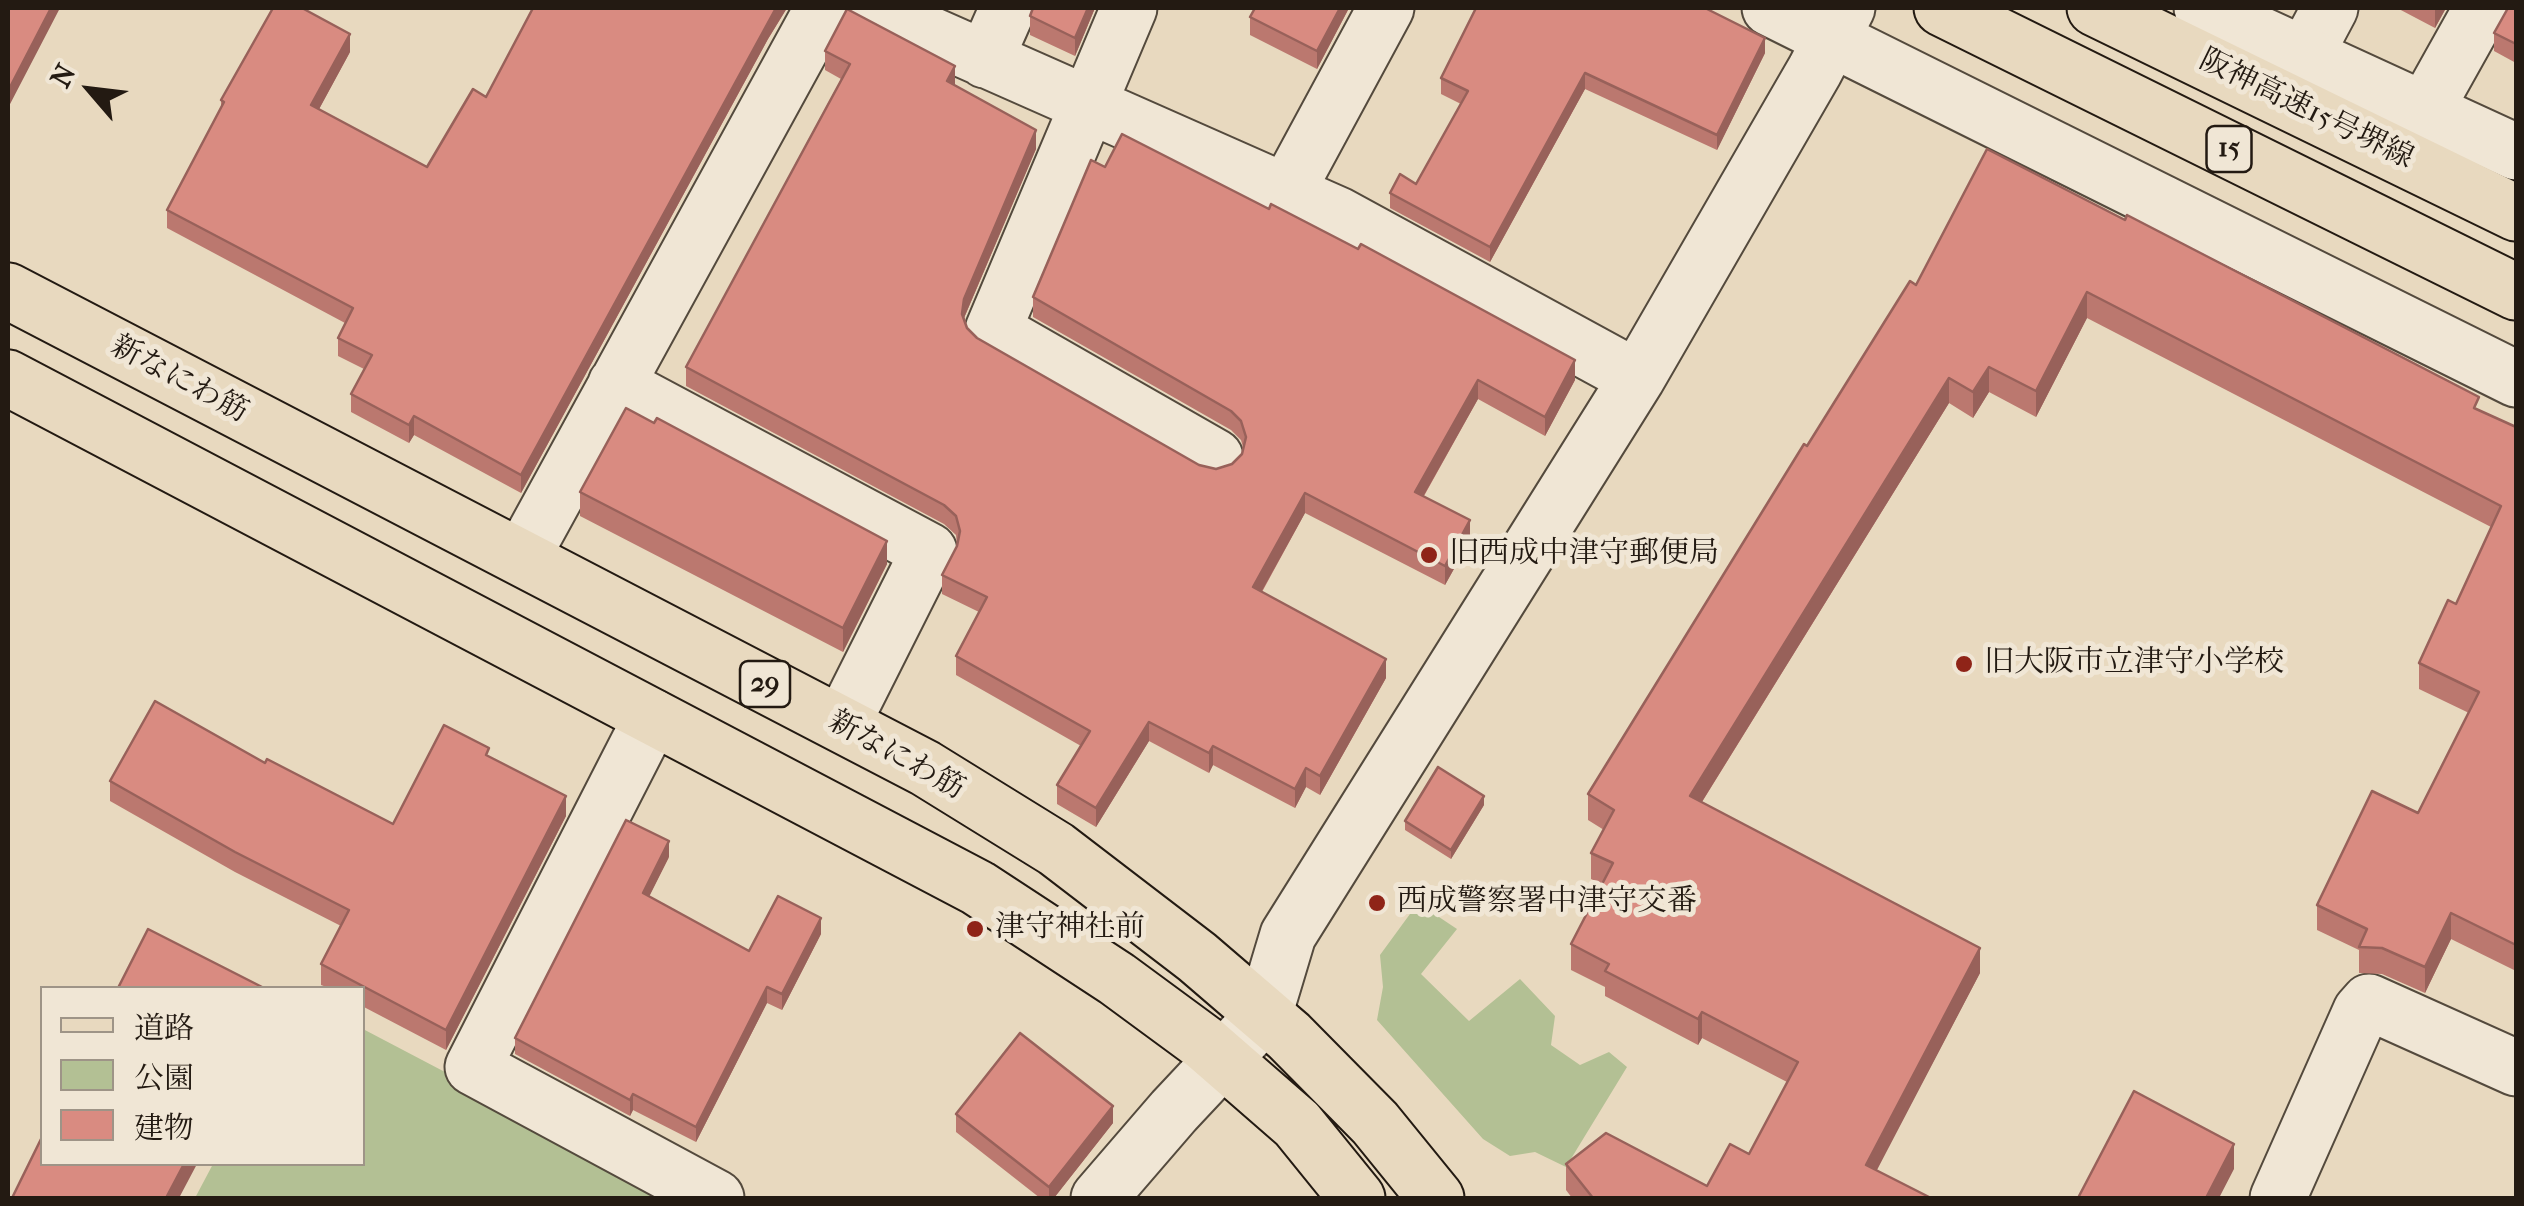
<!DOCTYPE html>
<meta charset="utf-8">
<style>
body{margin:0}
#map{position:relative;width:2524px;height:1206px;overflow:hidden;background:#e8d9bf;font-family:"IM FELL French Canon","Noto Serif JP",serif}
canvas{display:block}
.frame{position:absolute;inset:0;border:10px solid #231a12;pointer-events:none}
.legend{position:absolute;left:40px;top:986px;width:325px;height:180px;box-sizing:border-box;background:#f0e6d5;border:2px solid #9e9487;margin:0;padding:12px 18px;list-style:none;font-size:30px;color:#231a12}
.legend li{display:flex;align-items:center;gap:20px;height:50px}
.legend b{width:50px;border:2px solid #9e9487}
.north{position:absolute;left:40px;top:40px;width:100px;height:100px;-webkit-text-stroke:8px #f0e6d5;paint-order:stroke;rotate:298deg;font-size:28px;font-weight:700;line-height:40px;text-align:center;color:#231a12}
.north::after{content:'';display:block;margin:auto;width:35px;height:45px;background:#231a12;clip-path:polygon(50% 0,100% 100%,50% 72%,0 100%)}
</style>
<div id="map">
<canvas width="2524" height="1206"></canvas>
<div class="frame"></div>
<ul class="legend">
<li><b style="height:12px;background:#e8d9bf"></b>道路</li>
<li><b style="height:28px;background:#b3c094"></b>公園</li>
<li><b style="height:28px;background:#d98b81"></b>建物</li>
</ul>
<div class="north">N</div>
</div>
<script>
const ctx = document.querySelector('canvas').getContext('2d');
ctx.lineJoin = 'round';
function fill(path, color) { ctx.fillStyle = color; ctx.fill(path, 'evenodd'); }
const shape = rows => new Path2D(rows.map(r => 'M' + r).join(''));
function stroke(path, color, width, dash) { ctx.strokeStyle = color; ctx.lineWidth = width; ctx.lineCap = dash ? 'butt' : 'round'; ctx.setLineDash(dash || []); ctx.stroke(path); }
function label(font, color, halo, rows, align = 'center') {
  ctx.font = font + ' "IM FELL French Canon","Noto Serif JP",serif'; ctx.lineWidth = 10; ctx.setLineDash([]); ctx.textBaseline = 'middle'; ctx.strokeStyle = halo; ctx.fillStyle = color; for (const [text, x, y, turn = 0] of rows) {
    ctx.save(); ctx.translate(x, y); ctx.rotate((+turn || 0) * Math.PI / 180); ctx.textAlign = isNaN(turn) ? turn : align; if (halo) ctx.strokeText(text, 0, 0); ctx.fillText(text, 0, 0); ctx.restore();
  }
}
fill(shape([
 [1418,903,1457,929,1421,974,1469,1021,1520,979,1555,1016,1551,1045,1580,1065,1609,1052,1627,1067,1566,1167,1535,1152,1510,1156,1483,1139,1377,1020,1383,987,1380,955],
 [363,1029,685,1198,195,1198,213,1164,362,1164]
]), '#b3c094');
const minor = shape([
 [870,8,1338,215,1637,378],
 [1129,8,993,330,1215,457],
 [2305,55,2330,8],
 [985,60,1008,8],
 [2425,110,2482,8],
 [1286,193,1386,8],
 [616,384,929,551,842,724],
 [522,557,823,8],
 [652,717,473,1067,716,1198],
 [1099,1198,1174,1111,1264,1015,1288,935,1637,378,1815,70,1847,8]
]);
const tertiary = shape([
 [1770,8,2516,379],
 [2202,8,2516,152],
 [2278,1198,2361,1011,2369,1002,2516,1068]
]);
const primary = shape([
 [8,291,925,768,1056,849,1197,957,1289,1036,1375,1123,1436,1198],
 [8,378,978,888,1117,979,1204,1043,1297,1124,1357,1198]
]);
const motorway = shape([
 [1942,8,2516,292],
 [2095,8,2516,213]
]);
stroke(minor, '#544a3d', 59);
stroke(tertiary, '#544a3d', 59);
stroke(primary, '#231a12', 59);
stroke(motorway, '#231a12', 59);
stroke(minor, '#f0e6d5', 55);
stroke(tertiary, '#f0e6d5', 55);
stroke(primary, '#e8d9bf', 55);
stroke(motorway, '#e8d9bf', 55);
fill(shape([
 [533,8,787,8,768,39,521,493,414,435,409,443,351,412,351,394,364,369,338,356,338,338,345,323,167,228,167,210,221,109,221,100,350,52,319,109,427,167,486,97],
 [1095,8,1075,56,1030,35,1030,16],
 [1349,8,1317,69,1250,35,1250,17],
 [2397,8,2446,8,2435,28],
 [2516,8,2516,63,2494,51,2494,33],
 [825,51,955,86,1036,149,964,318,967,328,977,338,1199,465,1216,469,1232,464,1242,454,1243,447,1241,440,1231,430,1033,317,1033,297,1105,167,1575,380,1545,436,1478,399,1424,496,1470,540,1445,585,1305,513,1262,592,1386,678,1320,795,1306,787,1295,808,1213,765,1209,773,1149,741,1096,827,1057,804,1057,785,1081,746,956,675,956,656,979,612,942,594,942,575,957,546,956,535,944,524,686,386,686,367,841,79,825,70],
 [1765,53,1717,150,1585,89,1490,262,1390,208,1390,193,1416,184,1461,104,1441,94,1441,78],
 [1987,149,2479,410,2516,427,2516,971,2451,939,2425,993,2382,974,2359,973,2359,950,2317,930,2317,905,2418,813,2469,713,2419,689,2419,663,2456,604,2491,527,2087,318,2036,417,1989,392,1973,418,1949,403,1702,802,1980,973,1876,1170,1931,1198,1572,1198,1566,1190,1566,1164,1707,1186,1749,1154,1787,1082,1702,1038,1698,1045,1605,996,1605,987,1571,970,1571,944,1602,884,1591,879,1591,853,1604,830,1588,820,1588,794,1807,446,1916,285],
 [580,492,887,564,843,652,580,516],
 [489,756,566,816,446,1050,362,1006,362,988,329,988,321,985,321,964,341,926,235,872,110,801,110,781,265,763,393,824],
 [1484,805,1451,859,1405,830,1405,821],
 [669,857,649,896,749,951,821,934,782,1010,767,1003,696,1142,633,1110,630,1116,515,1054,515,1038],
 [956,1114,1113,1123,1054,1198,1040,1198,956,1132]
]), '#bb786f');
fill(shape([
 [51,8,60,8,8,108,8,91],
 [776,8,787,8,768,39,521,493,521,475],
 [1088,8,1095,8,1075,56,1075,38],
 [1340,8,1349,8,1317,69,1317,51],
 [2436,8,2446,8,2435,28,2435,9],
 [350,34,350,52,311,124,311,105],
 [1765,38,1765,53,1717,150,1717,135],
 [955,66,955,85,947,81],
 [1585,73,1585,89,1490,262,1490,247],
 [1036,130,1036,149,964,318,962,334,964,299],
 [2087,292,2087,318,2036,417,2036,391],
 [1575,360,1575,380,1545,436,1545,417],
 [1989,367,1989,392,1973,418,1973,392],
 [1949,378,1949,403,1690,821,1690,796],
 [1478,380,1478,399,1415,511,1415,492],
 [414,416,414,435,409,443,409,425],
 [1305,493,1305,513,1253,607,1253,587],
 [1470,520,1470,540,1445,585,1445,566],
 [887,541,887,564,843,652,843,628],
 [1386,659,1386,678,1320,795,1320,776],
 [1149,722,1149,741,1096,827,1096,808],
 [1213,746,1213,765,1209,773,1209,753],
 [1306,768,1306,787,1295,808,1295,789],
 [566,796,566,816,446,1050,446,1030],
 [1484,796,1484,805,1451,859,1451,850],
 [669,841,669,857,643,909,643,893],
 [2451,913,2451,939,2425,993,2425,967],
 [821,918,821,934,782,1010,782,994],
 [1980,948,1980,973,1866,1191,1866,1165],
 [767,987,767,1003,696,1142,696,1127],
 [1702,1012,1702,1038,1698,1045,1698,1019],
 [633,1094,633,1110,630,1116,630,1100],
 [1113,1106,1113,1123,1054,1198,1049,1198,1049,1187],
 [2234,1144,2234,1169,2219,1198,2206,1198],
 [184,1164,197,1164,179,1198,166,1198]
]), '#98615a');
const building = shape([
 [8,8,51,8,8,91,8,8],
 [273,8,302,8,350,34,311,105,427,167,473,89,486,97,533,8,776,8,521,475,414,416,409,425,351,394,372,355,338,338,353,308,167,210,224,102,221,100,273,8],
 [1033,8,1088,8,1075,38,1030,16,1033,8],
 [1255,8,1340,8,1317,51,1250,17,1255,8],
 [1476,8,1705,8,1765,38,1717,135,1585,73,1490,247,1390,193,1400,174,1416,184,1468,91,1441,78,1476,8],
 [2508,8,2516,8,2516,44,2494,33,2508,8],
 [847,9,955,66,947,81,1036,130,964,299,962,314,967,328,977,338,1199,465,1216,469,1232,464,1242,454,1246,437,1241,421,1231,411,1033,297,1091,160,1105,167,1122,134,1269,209,1271,204,1358,249,1361,244,1575,360,1545,417,1478,380,1415,492,1470,520,1445,566,1305,493,1253,587,1386,659,1320,776,1306,768,1295,789,1213,746,1209,753,1149,722,1096,808,1057,785,1090,731,956,656,987,597,942,575,957,546,960,531,956,516,944,505,686,367,850,64,825,51,847,9],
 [1987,149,2125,220,2127,215,2479,397,2474,408,2516,427,2516,945,2451,913,2425,967,2382,948,2359,947,2367,929,2317,905,2372,791,2418,813,2479,692,2419,663,2448,600,2456,604,2501,506,2087,292,2036,391,1989,367,1973,392,1949,378,1690,796,1980,948,1866,1165,1931,1198,1593,1198,1566,1164,1606,1133,1707,1186,1730,1144,1749,1154,1798,1062,1702,1012,1698,1019,1605,971,1609,964,1571,944,1613,863,1591,853,1614,810,1588,794,1804,444,1807,446,1910,281,1916,285,1987,149],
 [626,408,654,423,657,418,887,541,843,628,580,492,626,408],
 [155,701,265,763,267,759,393,824,444,725,489,748,486,755,566,796,446,1030,321,964,349,910,235,852,110,781,155,701],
 [1438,767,1484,796,1451,850,1405,821,1438,767],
 [626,820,669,841,643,893,749,951,778,896,821,918,782,994,767,987,696,1127,633,1094,630,1100,515,1038,626,820],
 [148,929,264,988,118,988,148,929],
 [1020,1033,1113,1106,1049,1187,956,1114,1020,1033],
 [2134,1091,2234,1144,2206,1198,2078,1198,2134,1091],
 [42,1137,42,1164,184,1164,166,1198,12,1198,42,1137]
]);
fill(building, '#d98b81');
stroke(building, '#98615a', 2.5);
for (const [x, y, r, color] of [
 [1429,555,10,"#8f2418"],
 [1964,664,10,"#8f2418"],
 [1377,903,10,"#8f2418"],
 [975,929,10,"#8f2418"]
]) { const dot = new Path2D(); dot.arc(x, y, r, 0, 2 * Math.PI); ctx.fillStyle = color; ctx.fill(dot); stroke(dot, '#f0e6d5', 4); }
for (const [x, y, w] of [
 [2229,149,45],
 [765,684,50]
]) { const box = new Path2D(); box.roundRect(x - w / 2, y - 23, w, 46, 8); ctx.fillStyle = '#f0e6d5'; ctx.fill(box); stroke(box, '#231a12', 2.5); }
label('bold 28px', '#231a12', null, [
 ["15",2229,149],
 ["29",765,684]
]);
label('30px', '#231a12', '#f0e6d5', [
 ["阪神高速15号堺線",2306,110,26],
 ["新なにわ筋",179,380,28],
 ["新なにわ筋",896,756,29]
]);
label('30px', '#231a12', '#f0e6d5', [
 ["旧西成中津守郵便局",1449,555],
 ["旧大阪市立津守小学校",1984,664],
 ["西成警察署中津守交番",1397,903],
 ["津守神社前",995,929]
], 'left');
</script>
